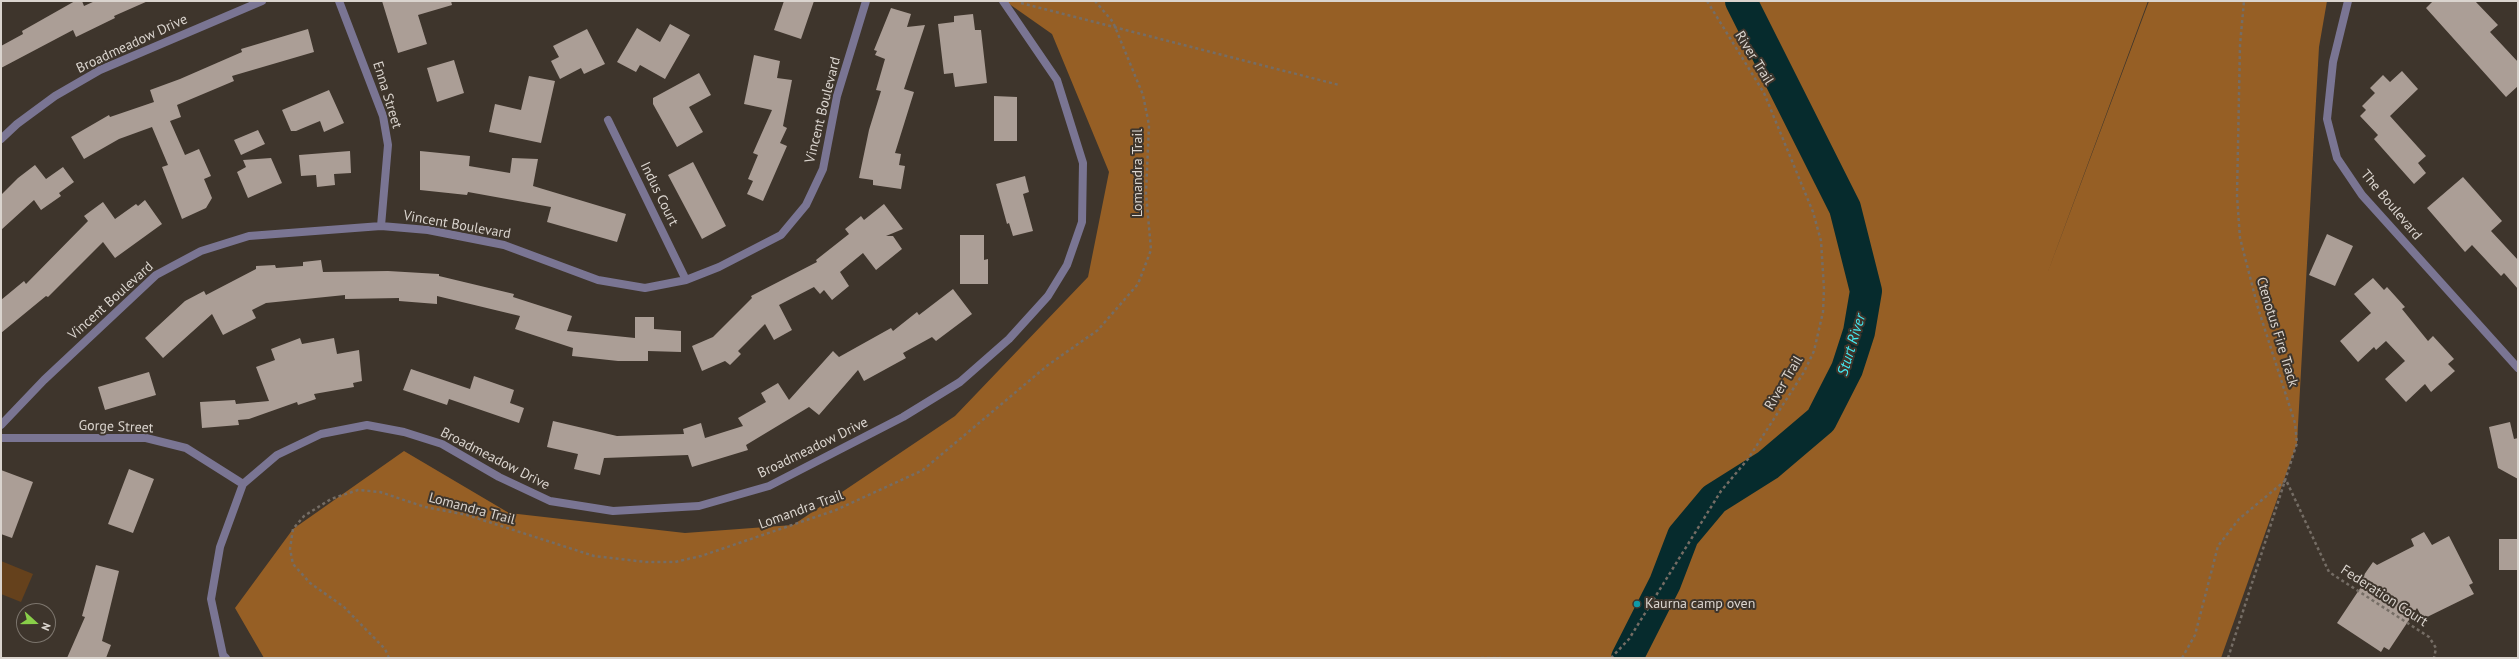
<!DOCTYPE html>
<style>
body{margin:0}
#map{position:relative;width:2519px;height:659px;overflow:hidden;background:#3e352c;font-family:"PT Sans",sans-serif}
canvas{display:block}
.frame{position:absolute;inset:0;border:2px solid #dad4ce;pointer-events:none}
.north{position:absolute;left:16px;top:603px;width:40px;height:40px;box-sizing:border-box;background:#3e352c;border:1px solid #7c756d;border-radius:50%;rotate:111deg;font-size:11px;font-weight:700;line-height:16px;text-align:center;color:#dad4ce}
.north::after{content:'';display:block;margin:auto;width:14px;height:18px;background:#89cf49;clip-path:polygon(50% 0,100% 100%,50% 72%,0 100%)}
</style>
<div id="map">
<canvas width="2519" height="659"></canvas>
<div class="frame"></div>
<div class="north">N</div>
</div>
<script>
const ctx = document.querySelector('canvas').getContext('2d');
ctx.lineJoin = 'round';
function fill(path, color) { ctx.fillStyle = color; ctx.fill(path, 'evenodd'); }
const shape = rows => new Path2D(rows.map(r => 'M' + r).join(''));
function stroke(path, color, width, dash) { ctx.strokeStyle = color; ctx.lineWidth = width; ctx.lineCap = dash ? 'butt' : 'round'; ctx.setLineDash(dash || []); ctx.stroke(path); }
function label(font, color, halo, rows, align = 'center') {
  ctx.font = font + ' "PT Sans",sans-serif'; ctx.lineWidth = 4; ctx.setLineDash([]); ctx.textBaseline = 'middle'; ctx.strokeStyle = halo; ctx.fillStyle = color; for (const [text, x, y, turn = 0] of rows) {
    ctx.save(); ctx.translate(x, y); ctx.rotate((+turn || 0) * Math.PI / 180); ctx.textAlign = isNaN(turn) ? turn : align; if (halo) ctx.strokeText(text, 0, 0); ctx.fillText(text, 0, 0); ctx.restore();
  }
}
fill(shape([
 [1,561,33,574,21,602,1,594]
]), '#65411c');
fill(shape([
 [1005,1,2148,1,2046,277,2149,1,2327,1,2319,47,2297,443,2221,658,264,658,235,608,293,529,404,451,509,513,685,533,793,525,955,416,1088,277,1109,172,1052,34]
]), '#965f25');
stroke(shape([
 [1627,658,1665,583,1683,536,1714,499,1768,465,1821,420,1847,369,1859,332,1866,291,1845,208,1741,1]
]), '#062b2d', 32);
fill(shape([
 [75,1,82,1,84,6,95,1,148,1,114,16,115,18,76,37,73,30,1,68,1,46,23,34,22,31],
 [382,1,451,1,452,5,418,15,427,44,398,53],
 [784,1,814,1,801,39,774,30],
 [2433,1,2475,1,2498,25,2490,32,2518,62,2518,86,2506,97,2426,8],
 [891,8,911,14,907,27,925,25,904,89,914,92,895,153,901,154,899,165,905,166,901,189,873,185,873,180,859,178,869,130,881,91,876,90,885,59,875,55,877,51,874,50],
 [973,14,975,30,981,30,987,83,955,87,953,73,944,74,938,24,954,22,954,16],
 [670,24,690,35,665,79,640,65,636,72,617,62,637,28,660,42],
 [308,29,314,52,232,76,234,81,177,105,181,117,170,121,185,155,199,149,211,176,204,179,212,198,206,208,182,219,162,167,168,165,152,127,119,139,84,159,71,137,109,115,110,117,154,102,150,90,180,79,242,52,241,49],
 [587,29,605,64,584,74,581,68,560,79,551,61,559,57,553,46],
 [754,55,780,61,777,78,792,80,783,126,787,128,780,143,787,146,763,201,747,194,753,181,748,179,758,155,753,153,772,110,744,104],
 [454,60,464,93,437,102,427,68],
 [2402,71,2418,89,2390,116,2426,156,2418,163,2426,173,2414,184,2374,139,2378,135,2360,116,2366,110,2362,106,2375,93,2370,88,2383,75,2390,82],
 [699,73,711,95,689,107,703,132,677,147,653,104,653,98],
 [529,76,555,81,541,143,489,132,495,104,521,110],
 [329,90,344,123,324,132,320,121,296,131,291,131,282,110],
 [994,96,1017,97,1017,141,994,141],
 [258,130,265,144,241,155,234,140],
 [350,151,351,173,334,174,335,185,317,187,316,175,301,176,299,155],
 [420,151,470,156,469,166,510,173,512,158,538,159,533,186,626,214,617,242,547,222,551,207,468,192,467,195,420,190],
 [271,158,282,183,248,198,237,172,246,167,243,160],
 [693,162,726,226,702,239,668,175],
 [35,165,46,179,63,167,74,182,59,193,61,196,41,210,34,200,1,230,1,195,18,178],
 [1025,176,1029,192,1023,194,1033,231,1013,236,1009,223,1007,224,996,184],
 [2463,177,2502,221,2491,231,2518,260,2518,289,2504,273,2501,276,2472,245,2465,252,2427,208],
 [145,200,162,224,115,258,103,242,48,297,46,296,1,333,1,300,24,281,26,284,88,221,84,216,103,202,115,219,136,204,138,206],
 [884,204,903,229,886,236,893,236,902,249,876,270,863,253,840,272,849,286,832,300,824,290,820,294,814,287,779,305,792,330,774,340,765,324,738,351,741,354,730,365,725,361,702,371,692,346,713,337,752,298,751,296,817,262,816,260,849,234,845,229,861,216,864,220],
 [2327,234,2353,246,2335,286,2309,275],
 [960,235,984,235,984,260,988,259,988,284,960,284],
 [321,260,323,272,388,271,439,274,439,276,514,294,513,297,572,316,567,331,635,338,635,317,654,317,654,329,681,331,681,352,648,351,648,361,618,361,572,356,573,348,515,329,520,316,437,296,437,304,399,301,399,298,345,299,345,295,266,303,252,310,256,318,223,335,212,314,163,358,145,338,185,301,204,291,206,295,256,269,256,266,275,265,276,268,303,266,303,262],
 [2373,278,2384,290,2387,287,2405,307,2402,309,2428,341,2433,336,2454,359,2448,364,2455,371,2431,392,2425,384,2406,402,2385,379,2405,361,2386,341,2376,350,2374,347,2358,362,2340,341,2371,313,2354,294],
 [953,289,972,314,936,341,932,337,903,353,906,358,864,381,858,370,819,415,809,407,746,445,748,450,692,467,688,455,604,458,600,475,574,469,578,454,547,447,553,421,617,436,684,434,683,429,701,423,705,438,743,426,738,418,766,402,761,393,778,383,789,400,833,351,839,357,891,328,893,331,917,312,919,315],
 [300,338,302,344,334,338,337,354,359,350,362,381,353,383,354,387,314,394,316,399,298,405,297,402,249,419,238,420,239,425,202,428,200,402,235,400,236,404,269,401,256,367,275,360,271,349],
 [411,369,470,389,474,376,514,390,510,403,524,408,519,423,449,399,447,405,403,390],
 [149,372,156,395,105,410,98,387],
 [2510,422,2514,439,2518,438,2518,479,2498,468,2489,427],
 [129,469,154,479,133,533,108,524],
 [1,470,33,482,12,538,1,534],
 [2424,532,2432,545,2449,536,2473,583,2469,585,2474,594,2423,619,2417,608,2389,650,2384,647,2381,652,2337,623,2363,584,2359,582,2373,562,2377,565,2414,546,2411,539],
 [2499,539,2518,539,2518,570,2499,570],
 [96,565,119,571,102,641,111,645,106,658,67,658,85,617,82,616]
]), '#ab9e96');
stroke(shape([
 [1021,3,1339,85],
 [389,658,385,649,344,607,310,583,293,564,290,549,293,529,304,516,331,499,358,490,380,492,425,507,467,515,594,556,646,562,675,562,701,556,836,510,923,470,1048,365,1098,330,1138,284,1151,250,1146,193,1149,125,1143,95,1113,22,1095,1],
 [1481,658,1501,658],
 [1611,658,1629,639,1721,491,1748,459,1804,372,1814,351,1823,312,1824,289,1821,241,1813,212,1764,93,1707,1],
 [2182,658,2195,635,2218,546,2239,519,2286,480,2329,572,2429,637,2436,648,2434,658],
 [2228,658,2297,443,2295,423,2258,308,2240,238,2237,196,2240,45,2244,1]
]), '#756d65', 2.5, [3, 3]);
stroke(shape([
 [339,1,383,116,388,145,381,226],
 [2348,1,2333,62,2327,119,2337,158,2362,195,2518,368],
 [608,120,686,280],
 [1,139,17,124,55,96,100,70,262,1],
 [1,425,44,380,156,275,201,251,249,236,381,226,428,230,504,245,598,280,645,288,686,280,719,267,781,235,806,205,823,169,837,96,866,1],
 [1,438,146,438,186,448,243,484],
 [226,658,223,655,211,599,220,547,243,484,277,455,321,434,367,425,404,432,442,444,499,477,550,501,613,511,699,506,769,486,903,417,960,382,1009,339,1048,296,1067,265,1082,222,1083,163,1057,80,1003,1]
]), '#7a7593', 8);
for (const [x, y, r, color] of [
 [1637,604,4,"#0f9aa8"]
]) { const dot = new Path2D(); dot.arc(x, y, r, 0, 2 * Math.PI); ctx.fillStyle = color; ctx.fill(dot); stroke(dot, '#3e352c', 1.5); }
label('14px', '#dad4ce', '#3e352c', [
 ["Broadmeadow Drive",132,44,-25],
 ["River Trail",1754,58,58],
 ["Enna Street",387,95,73],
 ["Vincent Boulevard",823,110,-76],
 ["Lomandra Trail",1138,173,-90],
 ["Indus Court",659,194,64],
 ["The Boulevard",2391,205,50],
 ["Vincent Boulevard",457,225,10],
 ["Vincent Boulevard",111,301,-42],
 ["Ctenotus Fire Track",2277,332,73],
 ["River Trail",1784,383,-59],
 ["Gorge Street",116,427,2],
 ["Broadmeadow Drive",813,448,-26],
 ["Broadmeadow Drive",495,459,27],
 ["Lomandra Trail",472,509,15],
 ["Lomandra Trail",801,510,-20],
 ["Federation Court",2384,596,33]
]);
label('14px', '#dad4ce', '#3e352c', [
 ["Kaurna camp oven",1645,604]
], 'left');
label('italic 15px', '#44eaf2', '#3e352c', [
 ["Sturt River",1852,345,-73]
]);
</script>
